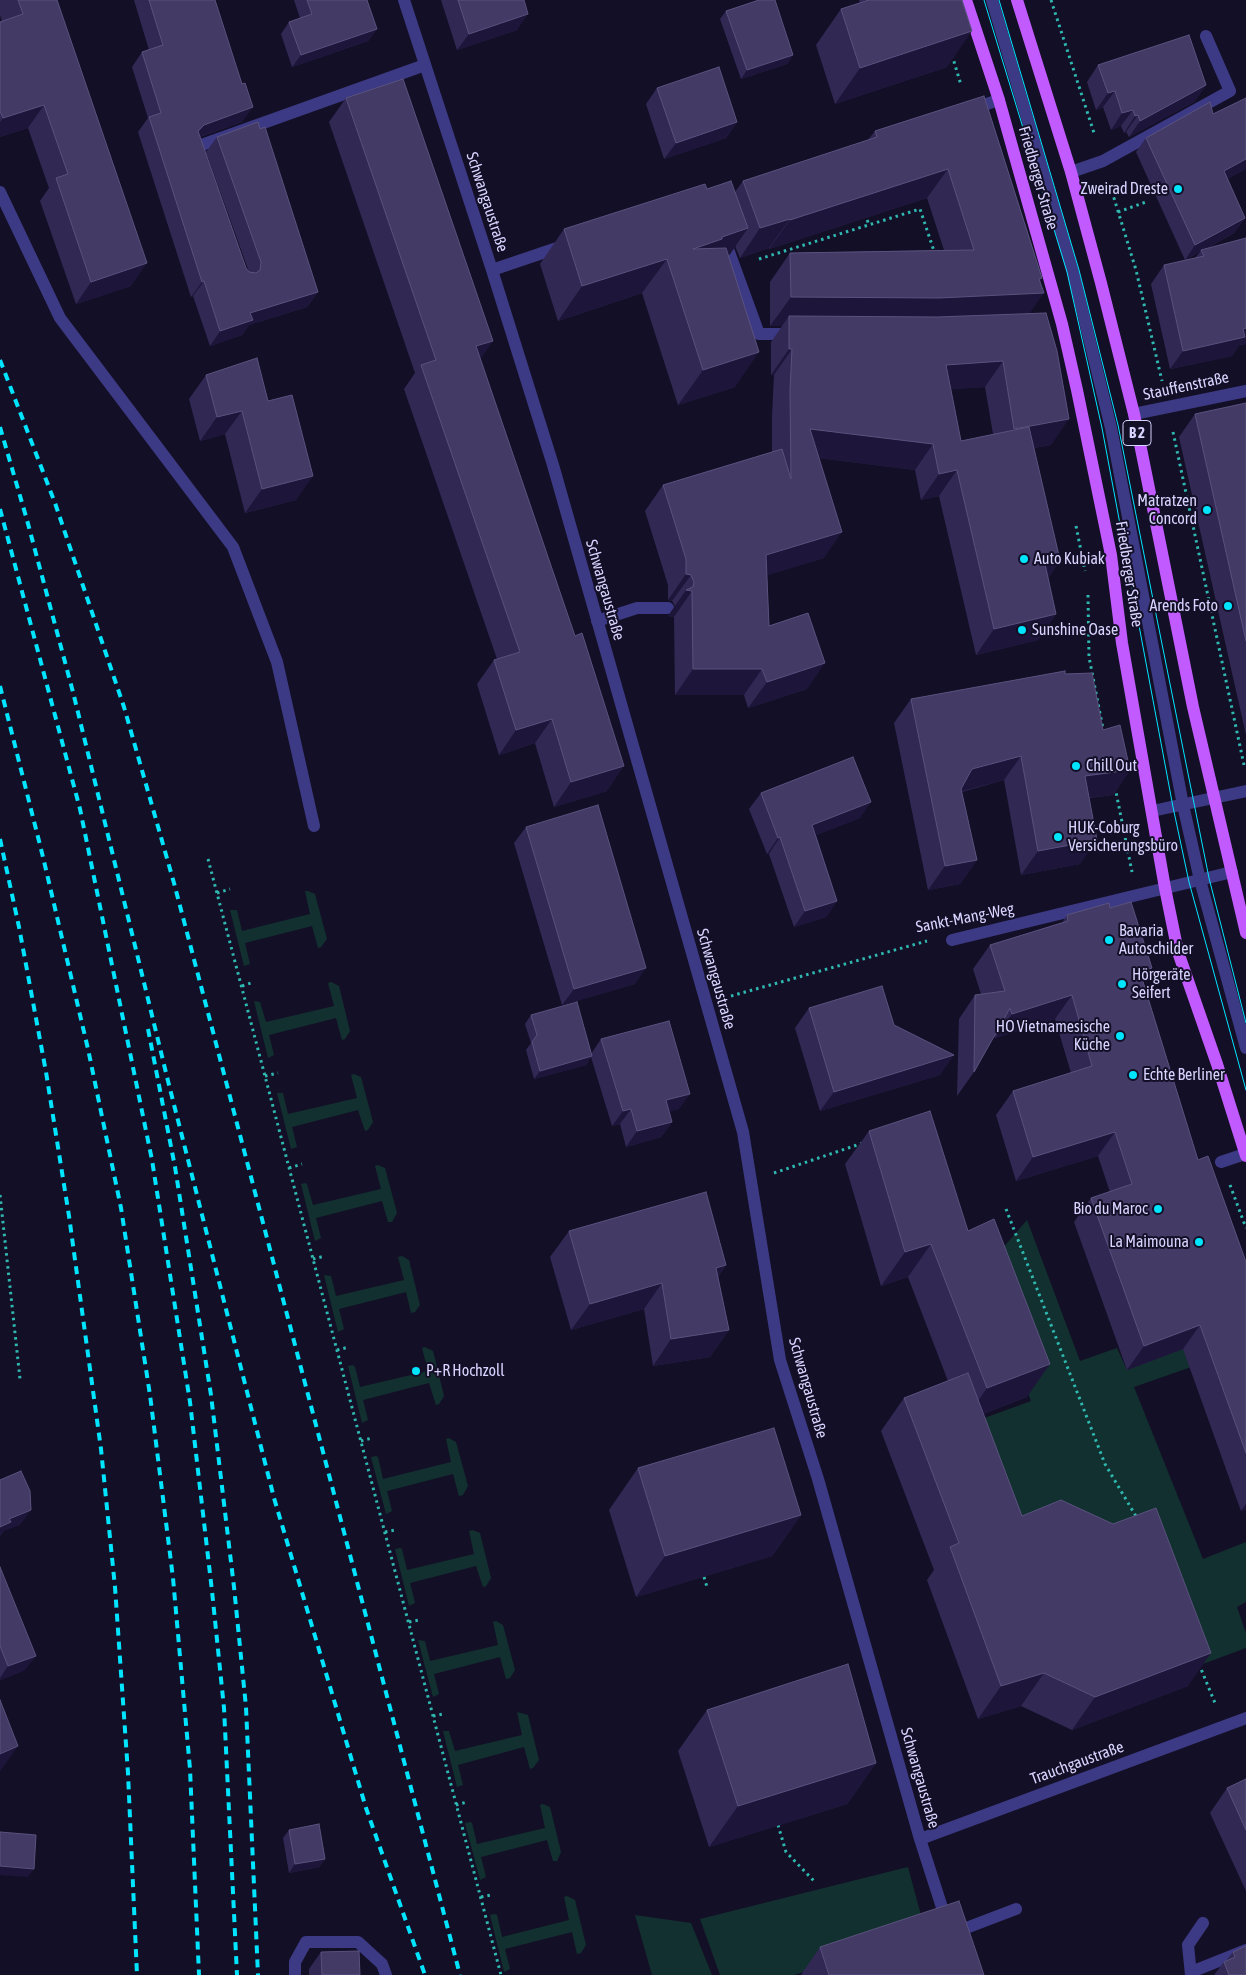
<!DOCTYPE html>
<meta charset="utf-8">
<style>
body{margin:0}
canvas{display:block;background:#130f26}
</style>
<canvas width="1246" height="1975"></canvas>
<script>
const ctx = document.querySelector('canvas').getContext('2d');
ctx.lineJoin = 'round';
function fill(path, color) { ctx.fillStyle = color; ctx.fill(path, 'evenodd'); }
const shape = rows => new Path2D(rows.map(r => 'M' + r).join(''));
function stroke(path, color, width, dash) { ctx.strokeStyle = color; ctx.lineWidth = width; ctx.lineCap = dash ? 'butt' : 'round'; ctx.setLineDash(dash || []); ctx.stroke(path); }
function label(font, color, halo, rows, align = 'center') {
  ctx.font = font + ' "Asap Condensed",sans-serif'; ctx.lineWidth = 4; ctx.setLineDash([]); ctx.textBaseline = 'middle'; ctx.strokeStyle = halo; ctx.fillStyle = color; for (const [text, x, y, turn = 0] of rows) {
    ctx.save(); ctx.translate(x, y); ctx.rotate((+turn || 0) * Math.PI / 180); ctx.textAlign = isNaN(turn) ? turn : align; if (halo) ctx.strokeText(text, 0, 0); ctx.fillText(text, 0, 0); ctx.restore();
  }
}
fill(shape([
 [305,891,308,891,315,894,327,939,321,947,318,948,312,926,245,943,250,964,244,966,230,910,237,910,242,931,310,914],
 [331,982,339,986,350,1031,345,1039,342,1040,336,1018,269,1035,274,1055,268,1058,254,1001,260,1002,266,1022,334,1006,328,983],
 [354,1074,361,1077,373,1122,368,1130,365,1131,358,1110,292,1127,297,1147,291,1149,277,1093,283,1093,288,1114,357,1098,351,1075],
 [378,1165,385,1168,397,1213,392,1222,388,1222,382,1201,316,1218,321,1238,315,1241,301,1184,305,1183,307,1184,313,1205,381,1189,375,1166],
 [1027,1220,1080,1361,1117,1348,1127,1370,1188,1347,1194,1366,1134,1387,1203,1559,1246,1542,1246,1602,1237,1607,1246,1633,1246,1648,1184,1671,1002,1543,957,1428,1031,1401,983,1271],
 [402,1256,409,1260,420,1305,415,1312,411,1313,406,1292,339,1309,344,1329,338,1332,324,1275,331,1276,336,1296,404,1280,398,1257],
 [425,1347,433,1351,444,1396,439,1404,436,1405,429,1383,363,1400,368,1420,362,1423,348,1366,353,1365,355,1367,360,1387,428,1371,422,1348],
 [449,1438,456,1442,468,1486,463,1495,459,1496,453,1474,387,1491,392,1511,386,1514,371,1457,376,1456,378,1457,383,1479,451,1462,446,1439],
 [472,1530,480,1533,491,1578,486,1586,483,1587,476,1566,410,1583,415,1603,409,1606,395,1549,400,1548,402,1549,407,1570,474,1554,469,1531],
 [496,1621,503,1625,515,1670,510,1678,506,1679,500,1657,434,1674,439,1694,433,1697,418,1640,425,1641,430,1661,498,1645,493,1622],
 [517,1712,528,1715,539,1760,533,1768,530,1769,524,1747,458,1765,463,1785,457,1787,443,1731,449,1731,455,1751,522,1735],
 [543,1804,550,1807,561,1852,557,1861,553,1861,547,1840,481,1857,486,1877,480,1880,465,1823,470,1822,472,1823,477,1844,545,1828,540,1805],
 [908,1867,926,1934,794,1975,720,1975,700,1919],
 [567,1896,575,1900,586,1945,581,1953,577,1954,572,1932,505,1949,510,1969,504,1972,490,1915,495,1914,497,1915,502,1937,569,1920,564,1897],
 [635,1915,691,1923,712,1975,652,1975]
]), '#12302f');
stroke(shape([
 [1051,0,1095,136],
 [952,55,961,85],
 [1110,185,1136,270,1162,381],
 [1118,212,1146,202],
 [865,214,869,225],
 [759,259,920,209,935,254],
 [1173,432,1244,765],
 [1076,526,1085,571],
 [1088,595,1089,657,1104,734],
 [1115,787,1132,872],
 [208,859,501,1975],
 [217,893,230,889],
 [242,986,254,982],
 [731,996,927,941],
 [265,1076,278,1073],
 [289,1168,302,1164],
 [774,1173,863,1143],
 [1230,1185,1246,1228],
 [0,1195,20,1379],
 [1006,1209,1105,1464,1137,1518],
 [313,1259,325,1256],
 [337,1350,349,1347],
 [361,1441,372,1438],
 [385,1532,395,1530],
 [704,1577,707,1587],
 [409,1622,419,1620],
 [1199,1664,1215,1703],
 [433,1716,443,1714],
 [456,1805,467,1802],
 [778,1825,786,1852,814,1881],
 [481,1897,491,1895]
]), '#2fb8b0', 3, [2.5, 4]);
stroke(shape([
 [992,0,1073,272,1111,428,1183,805,1200,880,1246,1048],
 [200,156,196,147,425,65],
 [1071,172,1103,161,1230,91,1206,36],
 [0,192,60,318,233,547,277,662,314,826],
 [724,238,759,334,792,334],
 [597,621,637,608,668,608],
 [1221,1162,1245,1154],
 [953,1933,1016,1909],
 [1191,1972,1246,1950],
 [295,1975,295,1962,306,1942,358,1942,382,1964,386,1975],
 [1191,1975,1188,1945,1203,1923]
]), '#3d3a85', 12);
stroke(shape([
 [404,0,492,270,553,465,743,1132,780,1360,818,1479,920,1839,947,1923],
 [971,109,999,100],
 [492,270,563,246],
 [1134,414,1246,391],
 [1152,811,1246,791],
 [952,940,1232,872],
 [920,1839,1246,1718]
]), '#3d3a85', 12);
stroke(shape([
 [966,0,999,100,1062,324,1077,390,1111,555,1122,643,1165,888,1178,952,1217,1064,1246,1156],
 [1017,0,1071,172,1101,283,1134,414,1193,707,1246,933]
]), '#c25bff', 12);
stroke(shape([
 [984,0,1067,272,1102,428,1173,807,1189,882,1246,1090],
 [999,0,1079,270,1118,425,1209,878,1246,1023]
]), '#00e5ff', 1);
stroke(shape([
 [0,360,55,503,124,707,174,883,460,1975],
 [0,427,27,520,73,692,169,1085,274,1498,366,1808,425,1975],
 [0,509,80,809,152,1160,190,1402,212,1591,224,1708,237,1975],
 [0,686,43,857,88,1049,121,1208,150,1395,173,1578,190,1769,199,1975],
 [0,839,19,927,46,1072,69,1216,101,1449,115,1587,128,1773,137,1975],
 [148,1029,175,1167,211,1395,234,1587,246,1707,258,1975]
]), '#00e5ff', 4, [8, 6]);
fill(shape([
 [0,0,57,0,131,286,76,304,40,201,49,188,28,128,0,137,0,22,2,22,0,15],
 [134,0,215,0,242,122,200,137,246,268,249,272,206,152,217,137,318,292,307,307,249,325,242,335,210,346,193,296,191,297,138,132,148,118,132,67,142,52,149,50],
 [294,0,367,0,377,29,368,41,292,67,281,34,289,22,300,18],
 [441,0,524,0,517,30,457,50],
 [859,0,962,0,947,67,835,104,816,45,841,9,860,3],
 [726,11,793,55,787,64,741,79,720,19],
 [1098,65,1206,85,1194,102,1129,137,1126,132,1124,133,1121,126,1111,130,1103,107,1096,110,1087,82],
 [657,88,737,122,726,138,664,159,646,104],
 [984,96,1042,278,1040,281,1030,313,1051,445,1034,448,1060,560,1048,578,1056,614,1038,640,976,655,939,496,921,500,915,470,819,458,824,558,767,575,769,626,807,689,748,708,744,695,675,695,674,617,668,616,675,606,672,601,668,600,668,585,645,511,663,485,772,452,772,416,774,375,771,375,771,342,782,326,770,326,770,282,790,253,944,250,927,198,769,249,769,248,740,258,735,246,728,257,735,387,678,405,642,293,558,321,540,264,564,229,707,189,735,192,743,181,868,140,875,131],
 [985,387,993,434,961,441,951,389],
 [346,98,480,359,607,791,554,807,535,743,499,755,477,684,494,660,497,659,404,389,415,373,329,122],
 [1246,98,1246,169,1227,179,1245,218,1234,233,1206,249,1246,238,1246,344,1239,345,1232,356,1170,369,1151,284,1164,265,1195,258,1200,252,1185,260,1136,152,1146,138,1213,114],
 [206,375,268,401,296,500,245,513,225,434,200,441,189,399],
 [1246,403,1246,735,1179,437,1195,414],
 [1065,674,1130,770,1113,795,1089,798,1080,864,1021,875,1004,780,962,792,977,860,960,884,928,890,894,723,911,699],
 [761,793,860,818,816,835,837,901,826,917,794,927,769,854,767,854,749,809],
 [526,827,635,984,562,1005,514,843],
 [1110,908,1152,968,1143,982,1198,1160,1246,1262,1246,1509,1241,1511,1183,1349,1127,1370,1074,1222,1091,1198,1110,1192,1098,1156,1016,1181,996,1115,1013,1091,1071,1073,1055,1019,995,1038,994,1036,974,1072,957,1096,959,1019,975,995,981,994,973,969,990,945,1062,923,1067,915],
 [809,1008,940,1075,820,1111,795,1028],
 [531,1015,591,1054,601,1039,679,1109,669,1111,672,1122,661,1137,626,1147,620,1124,612,1126,591,1057,586,1065,534,1079,526,1050,531,1043,525,1024],
 [869,1131,968,1231,1027,1397,983,1414,1022,1516,1188,1686,1072,1730,1021,1706,978,1719,927,1580,934,1570,881,1431,904,1398,948,1381,908,1277,881,1286,845,1164],
 [569,1231,726,1265,718,1277,729,1330,710,1357,653,1366,644,1309,571,1330,550,1257],
 [638,1468,801,1515,772,1556,636,1597,609,1510],
 [0,1567,25,1670,0,1680],
 [707,1710,876,1763,847,1804,709,1847,678,1751],
 [1246,1779,1246,1891,1210,1813,1227,1788],
 [289,1830,325,1859,319,1867,289,1873,283,1838],
 [820,1947,984,1975,801,1975],
 [321,1952,360,1975,309,1975,309,1969],
 [1233,1952,1246,1975,1214,1975,1224,1962,1226,1961]
]), '#312854');
fill(shape([
 [528,14,517,30,457,50,469,34],
 [377,29,368,41,292,67,301,55],
 [972,31,947,67,835,104,860,68],
 [793,55,787,64,741,79,747,70],
 [1206,85,1194,102,1129,137,1140,121],
 [1115,91,1103,107,1096,110,1108,93],
 [44,105,28,128,0,137,0,122,3,118],
 [253,107,242,122,193,139,188,146,204,125],
 [1133,110,1121,126,1111,130,1122,113],
 [1138,115,1126,132,1124,133,1135,116],
 [737,122,726,138,664,159,676,143],
 [1246,159,1246,169,1214,186,1224,171],
 [948,169,927,198,769,249,790,220],
 [1245,218,1234,233,1202,251,1201,250,1200,252,1185,260,1195,245],
 [790,219,769,248,740,258,760,228],
 [748,228,724,263,693,249,722,237],
 [667,259,642,293,558,321,582,286],
 [147,263,131,286,76,304,91,282],
 [1042,278,1031,294,1044,293,1023,322,789,316,782,326,770,326,791,297],
 [204,281,193,296,191,297,202,282],
 [318,292,307,307,249,325,242,335,210,346,220,331,250,313],
 [1246,328,1246,344,1239,345,1232,356,1170,369,1183,351],
 [493,341,476,365,476,346],
 [789,349,792,349,774,375,771,375],
 [759,352,735,387,678,405,703,370],
 [1003,361,985,387,927,391,946,365],
 [242,411,225,434,200,441,217,417],
 [1069,419,1051,445,996,455,1014,429],
 [810,429,933,444,915,470,792,455],
 [957,470,939,496,921,500,939,474],
 [313,476,296,500,245,513,262,489],
 [842,532,824,558,748,581,766,555],
 [1060,560,1042,586,1045,564],
 [686,574,691,575,672,601,668,600],
 [686,590,692,591,674,617,668,616],
 [1056,614,1038,640,976,655,994,629],
 [825,663,807,689,748,708,767,682],
 [693,669,762,669,744,695,675,695],
 [552,719,535,743,499,755,516,730],
 [1021,756,1004,780,955,793,972,769],
 [624,766,607,791,554,807,571,782],
 [1130,770,1113,795,1068,800,1085,776],
 [871,802,860,818,801,841,812,825],
 [780,837,769,854,767,854,778,838],
 [1097,840,1080,864,1021,875,1038,851],
 [977,860,960,884,928,890,945,866],
 [837,901,826,917,794,927,805,911],
 [646,968,635,984,562,1005,574,989],
 [1152,968,1135,992,1140,972],
 [1072,995,1055,1019,995,1038,1012,1014],
 [954,1055,940,1075,820,1111,834,1092],
 [592,1056,586,1065,534,1079,540,1071],
 [690,1094,679,1109,655,1115,666,1100],
 [631,1109,620,1124,612,1126,623,1111],
 [672,1122,661,1137,626,1147,637,1131],
 [1115,1132,1098,1156,1016,1181,1033,1157],
 [931,1244,908,1277,881,1286,905,1252],
 [726,1265,708,1291,716,1268],
 [662,1283,644,1309,571,1330,590,1304],
 [1200,1325,1183,1349,1127,1370,1144,1346],
 [729,1330,710,1357,653,1366,671,1339],
 [1050,1364,1027,1397,964,1421,987,1388],
 [1246,1504,1246,1509,1241,1511],
 [31,1510,20,1525,4,1531,0,1537,0,1527,9,1519],
 [801,1515,772,1556,636,1597,665,1556],
 [1211,1653,1188,1686,1072,1730,1095,1697],
 [36,1656,25,1670,0,1680,0,1678,8,1666],
 [1044,1673,1021,1706,978,1719,1001,1686],
 [18,1746,1,1770,0,1771,0,1754],
 [876,1763,847,1804,709,1847,738,1806],
 [325,1859,319,1867,289,1873,295,1864],
 [0,1866,34,1869,28,1877,0,1875]
]), '#1d163a');
const building = shape([
 [18,0,57,0,147,263,91,282,56,178,68,174,44,105,3,118,0,111,0,22,23,14,18,0],
 [149,0,215,0,242,84,245,83,253,107,204,125,198,131,246,268,249,272,256,273,260,270,261,262,217,137,258,122,260,129,265,127,318,292,250,313,253,320,220,331,204,281,202,282,149,117,161,113,142,52,163,45,149,0],
 [307,0,367,0,377,29,301,55,289,22,312,14,307,0],
 [458,0,524,0,528,14,469,34,458,0],
 [759,0,775,0,793,55,747,70,726,11,759,0],
 [869,0,962,0,972,31,860,68,841,9,869,0],
 [1189,35,1206,85,1140,121,1138,115,1135,116,1133,110,1122,113,1115,91,1108,93,1098,65,1189,35],
 [719,67,737,122,676,143,657,88,719,67],
 [403,79,493,341,476,346,575,636,582,633,624,766,571,782,552,719,516,730,494,660,520,652,421,365,436,360,346,98,403,79],
 [984,96,1042,278,1039,279,1044,293,939,298,791,297,790,253,974,250,948,169,790,220,790,219,760,228,743,181,877,137,875,131,984,96],
 [1246,98,1246,159,1224,171,1245,218,1195,245,1146,138,1210,102,1213,114,1246,98],
 [731,181,748,228,722,237,722,239,693,249,726,248,759,352,703,370,667,259,582,286,564,229,705,184,707,189,731,181],
 [1246,238,1246,328,1243,329,1245,337,1183,351,1164,265,1204,256,1201,250,1246,238],
 [1046,313,1057,351,1069,419,1014,429,1003,361,946,365,961,441,1029,427,1060,560,1045,564,1056,614,994,629,957,470,939,474,933,444,810,429,842,532,766,555,769,626,808,613,825,663,767,682,762,669,693,669,692,591,686,590,693,587,694,582,691,575,686,574,686,559,663,485,782,449,791,479,790,390,792,349,789,349,789,316,937,317,1046,313],
 [257,358,268,401,292,395,313,476,262,489,242,411,217,417,206,375,257,358],
 [1246,403,1246,641,1195,414,1246,403],
 [1065,671,1065,674,1092,673,1103,730,1120,725,1130,770,1085,776,1097,840,1038,851,1021,756,972,769,961,789,977,860,945,866,911,699,1065,671],
 [853,757,871,802,812,825,837,901,805,911,780,837,778,838,761,793,853,757],
 [598,805,646,968,574,989,526,827,598,805],
 [1131,902,1152,968,1140,972,1198,1160,1208,1156,1246,1262,1246,1453,1200,1325,1144,1346,1091,1198,1132,1184,1115,1132,1033,1157,1013,1091,1092,1066,1072,995,1012,1014,1010,1008,974,1072,975,995,1005,991,990,945,1068,921,1067,915,1109,903,1110,908,1131,902],
 [882,986,894,1025,954,1055,834,1092,809,1008,882,986],
 [577,1002,592,1056,540,1071,532,1042,537,1035,531,1015,577,1002],
 [669,1021,690,1094,666,1100,672,1122,637,1131,631,1109,623,1111,601,1039,669,1021],
 [930,1111,968,1231,994,1219,1050,1364,987,1388,931,1244,905,1252,869,1131,930,1111],
 [706,1192,726,1265,716,1268,729,1330,671,1339,662,1283,590,1304,569,1231,706,1192],
 [968,1373,1022,1516,1061,1500,1113,1524,1156,1508,1211,1653,1095,1697,1044,1673,1001,1686,950,1547,959,1543,904,1398,968,1373],
 [774,1428,801,1515,665,1556,638,1468,774,1428],
 [21,1471,30,1491,31,1510,9,1519,11,1522,0,1527,0,1480,21,1471],
 [0,1567,36,1656,8,1666,0,1646,0,1567],
 [848,1664,876,1763,738,1806,707,1710,848,1664],
 [0,1700,18,1746,0,1754,0,1700],
 [1246,1779,1246,1830,1227,1788,1246,1779],
 [319,1824,325,1859,295,1864,289,1830,319,1824],
 [0,1832,36,1835,34,1869,0,1866,0,1832],
 [959,1901,984,1975,829,1975,820,1947,959,1901],
 [1246,1946,1246,1975,1229,1975,1224,1962,1235,1957,1233,1952,1246,1946],
 [359,1951,360,1975,322,1975,321,1952,359,1951]
]);
fill(building, '#433a66');
stroke(building, '#5a527e', 1);
for (const [x, y, r, color] of [
 [1178,189,5,"#00e5ff"],
 [1207,510,5,"#00e5ff"],
 [1024,559,5,"#00e5ff"],
 [1228,606,5,"#00e5ff"],
 [1022,630,5,"#00e5ff"],
 [1076,766,5,"#00e5ff"],
 [1058,837,5,"#00e5ff"],
 [1109,940,5,"#00e5ff"],
 [1122,984,5,"#00e5ff"],
 [1120,1036,5,"#00e5ff"],
 [1133,1075,5,"#00e5ff"],
 [1158,1209,5,"#00e5ff"],
 [1199,1242,5,"#00e5ff"],
 [416,1371,5,"#00e5ff"]
]) { const dot = new Path2D(); dot.arc(x, y, r, 0, 2 * Math.PI); ctx.fillStyle = color; ctx.fill(dot); stroke(dot, '#130f26', 2); }
for (const [x, y, w] of [
 [1137,433,28]
]) { const box = new Path2D(); box.roundRect(x - w / 2, y - 12.5, w, 25, 4); ctx.fillStyle = '#130f26'; ctx.fill(box); stroke(box, '#d9d4ff', 1); }
label('bold 15px', '#d9d4ff', null, [
 ["B 2",1137,433]
]);
label('16px', '#d9d4ff', '#130f26', [
 ["Friedberger Straße",1038,178,74],
 ["Schwangaustraße",487,202,72],
 ["Stauffenstraße",1186,386,-12],
 ["Friedberger Straße",1129,574,81],
 ["Schwangaustraße",605,590,74],
 ["Sankt-Mang-Weg",965,918,-11],
 ["Schwangaustraße",716,979,74],
 ["Schwangaustraße",808,1388,74],
 ["Trauchgaustraße",1077,1763,-20],
 ["Schwangaustraße",920,1778,74]
]);
label('16px', '#d9d4ff', '#130f26', [
 ["Zweirad Dreste",1168,189,"right"],
 ["Matratzen",1197,501,"right"],
 ["Concord",1197,519,"right"],
 ["Auto Kubiak",1034,559],
 ["Arends Foto",1218,606,"right"],
 ["Sunshine Oase",1032,630],
 ["Chill Out",1086,766],
 ["HUK-Coburg",1068,828],
 ["Versicherungsbüro",1068,846],
 ["Bavaria",1119,931],
 ["Autoschilder",1119,949],
 ["Hörgeräte",1132,975],
 ["Seifert",1132,993],
 ["HO Vietnamesische",1110,1027,"right"],
 ["Küche",1110,1045,"right"],
 ["Echte Berliner",1143,1075],
 ["Bio du Maroc",1148,1209,"right"],
 ["La Maimouna",1189,1242,"right"],
 ["P+R Hochzoll",426,1371]
], 'left');
</script>
